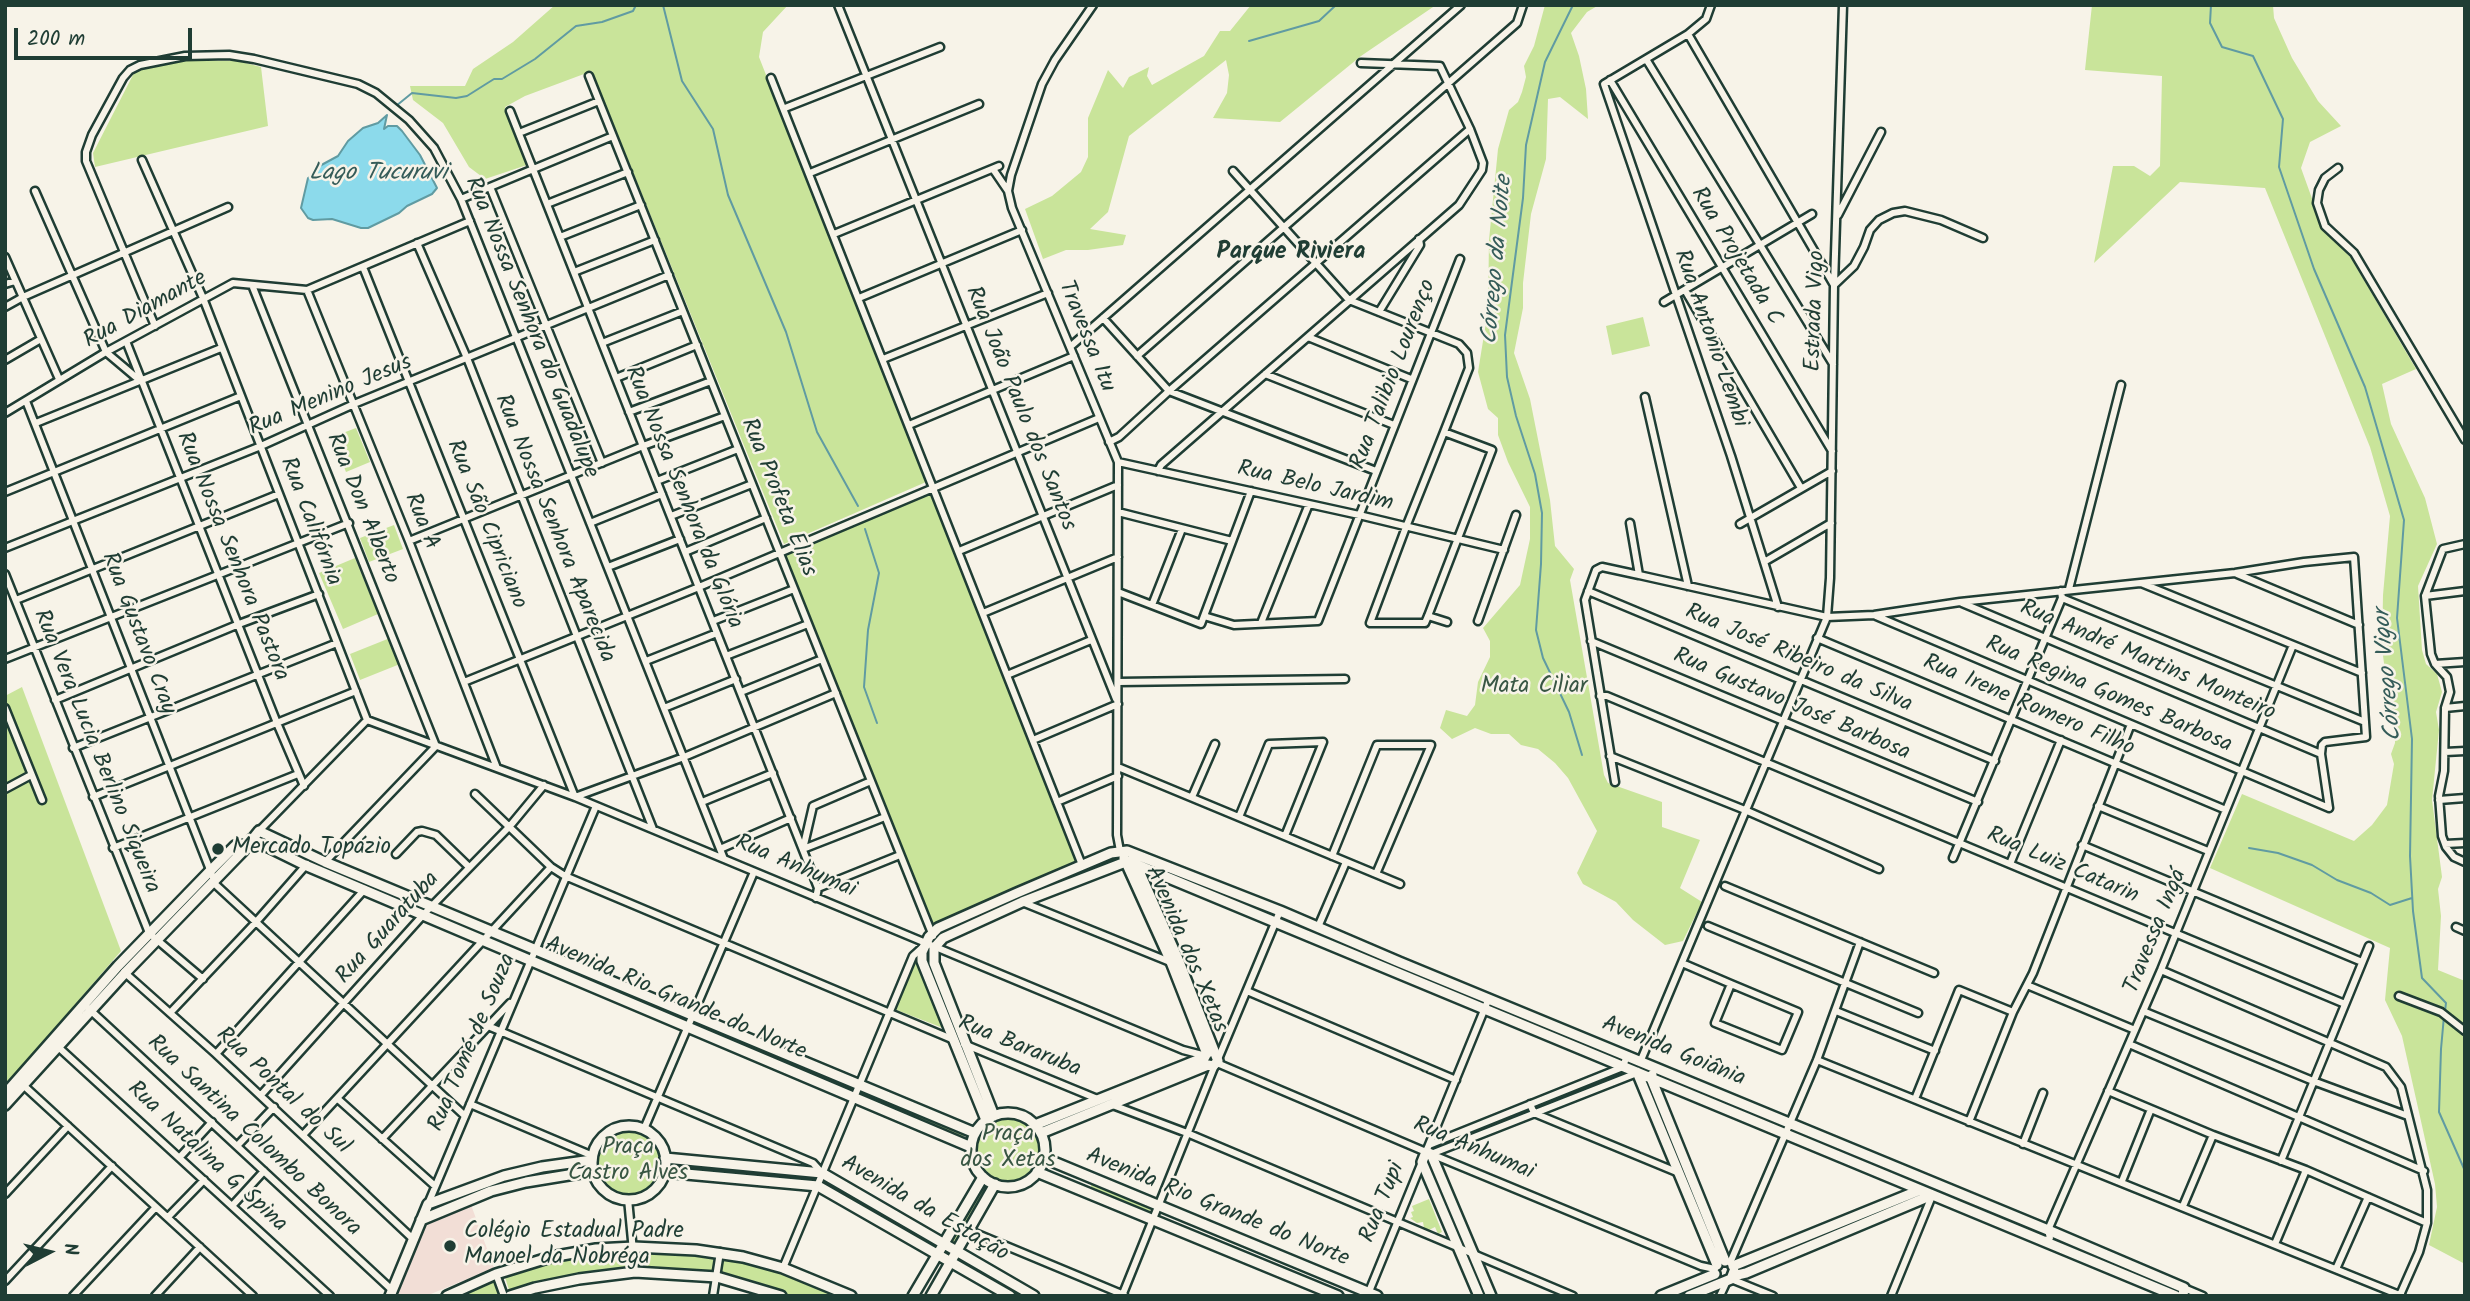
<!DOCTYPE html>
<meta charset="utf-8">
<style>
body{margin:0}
#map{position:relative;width:2470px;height:1301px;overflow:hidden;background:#f7f3e8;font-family:Kalam,sans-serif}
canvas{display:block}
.frame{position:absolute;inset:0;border:7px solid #1f3d34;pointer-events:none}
.north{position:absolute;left:14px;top:1217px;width:70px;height:70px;-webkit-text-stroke:5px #f7f3e8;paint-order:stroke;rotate:83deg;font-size:19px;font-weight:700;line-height:28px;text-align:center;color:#1f3d34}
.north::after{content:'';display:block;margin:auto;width:24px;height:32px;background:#1f3d34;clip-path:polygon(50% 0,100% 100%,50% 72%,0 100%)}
.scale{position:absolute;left:14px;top:28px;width:178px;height:32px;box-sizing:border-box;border:4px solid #1f3d34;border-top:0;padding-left:9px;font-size:21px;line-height:24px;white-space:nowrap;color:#1f3d34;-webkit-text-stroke:5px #f7f3e8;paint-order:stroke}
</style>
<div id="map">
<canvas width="2470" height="1301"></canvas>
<div class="frame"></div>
<div class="north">N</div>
<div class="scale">200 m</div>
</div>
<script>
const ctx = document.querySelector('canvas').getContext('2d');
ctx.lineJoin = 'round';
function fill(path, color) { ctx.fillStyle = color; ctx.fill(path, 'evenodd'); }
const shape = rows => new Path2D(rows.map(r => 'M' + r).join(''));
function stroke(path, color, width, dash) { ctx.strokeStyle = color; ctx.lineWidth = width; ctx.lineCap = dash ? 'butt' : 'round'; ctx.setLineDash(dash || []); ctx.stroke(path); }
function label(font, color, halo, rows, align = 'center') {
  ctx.font = font + ' Kalam,sans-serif'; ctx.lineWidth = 5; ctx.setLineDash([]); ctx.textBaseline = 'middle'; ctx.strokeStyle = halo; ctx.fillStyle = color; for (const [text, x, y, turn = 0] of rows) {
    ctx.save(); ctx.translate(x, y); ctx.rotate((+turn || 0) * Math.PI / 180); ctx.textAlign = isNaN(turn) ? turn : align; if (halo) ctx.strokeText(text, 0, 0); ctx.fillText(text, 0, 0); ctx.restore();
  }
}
fill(shape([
 [470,1202,494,1268,426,1296,395,1296,423,1224]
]), '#f2ded6');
fill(shape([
 [555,5,788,5,763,32,759,57,926,482,784,544,592,71,525,96,505,107,527,165,485,179,469,167,443,123,413,100,410,86,465,86,473,69,513,42],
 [1251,5,1436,5,1361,56,1280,122,1213,118,1227,93,1229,75,1226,60,1129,136,1108,212,1090,229,1126,235,1123,245,1088,250,1066,250,1043,259,1025,209,1052,196,1081,172,1088,157,1088,118,1108,70,1123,88,1129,77,1149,67,1147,76,1152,85,1204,56,1220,31,1230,31],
 [1545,5,1599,5,1587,12,1571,33,1579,56,1586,89,1588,119,1560,97,1548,99,1546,159,1531,214,1523,283,1523,308,1514,353,1530,399,1550,500,1555,546,1574,569,1570,580,1604,775,1608,783,1662,802,1662,827,1700,840,1680,888,1702,902,1683,941,1665,945,1633,920,1616,902,1583,884,1577,873,1597,831,1568,778,1555,763,1538,749,1521,745,1509,734,1491,734,1475,728,1452,739,1440,728,1446,710,1467,716,1475,705,1478,682,1490,657,1490,641,1483,628,1520,585,1530,539,1530,507,1508,462,1498,435,1498,418,1488,409,1478,372,1488,310,1489,240,1498,149,1509,110,1518,102,1522,92,1526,77,1524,66,1534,46],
 [2092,5,2273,5,2274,18,2292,58,2318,101,2341,126,2310,142,2301,168,2323,229,2351,258,2416,369,2382,384,2391,424,2425,498,2437,544,2418,586,2422,650,2426,664,2437,674,2442,692,2436,712,2439,730,2432,800,2442,877,2438,889,2441,916,2438,970,2465,981,2465,1264,2429,1245,2437,1207,2435,1184,2402,1036,2385,1000,2390,948,2210,868,2242,794,2354,841,2372,825,2387,805,2394,764,2391,754,2395,743,2395,720,2387,686,2382,648,2383,595,2390,516,2370,447,2265,188,2180,182,2094,263,2113,166,2134,166,2150,176,2160,166,2162,76,2085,70],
 [188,60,238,61,261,67,268,126,95,167,93,153,135,71,140,68],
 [1643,317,1650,346,1612,355,1606,326],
 [356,428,370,462,346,472,332,437],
 [933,492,1077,864,932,924,786,555],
 [394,525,403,549,369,562,360,538],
 [355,558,378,614,343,629,319,573],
 [390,638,400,664,360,680,350,654],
 [22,687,121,951,5,1086,5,696],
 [540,952,684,1014,682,1021,537,958],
 [916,958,943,1028,894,1009],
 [697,1019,854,1085,851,1091,694,1026],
 [1658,1073,1781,1124,1781,1126,1780,1127,1657,1076],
 [866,1089,965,1132,963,1137,863,1096],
 '976 1149a32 32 0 1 1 64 0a32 32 0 1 1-64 0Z',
 [1792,1128,1920,1181,1921,1184,1920,1185,1790,1131],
 '595 1162a33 33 0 1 1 66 0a33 33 0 1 1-66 0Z',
 [673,1162,809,1176,808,1181,672,1167],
 [584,1165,584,1169,433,1210,432,1208,432,1206,499,1182],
 [827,1179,937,1244,935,1249,824,1184],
 [1094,1183,1150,1206,1150,1212,1148,1213,1091,1190,1091,1185],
 [981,1188,986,1193,957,1243,954,1244,950,1243],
 [1940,1191,2037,1229,2037,1231,2036,1233,1939,1193],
 [1914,1196,1917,1198,1739,1271,1737,1267],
 [1429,1199,1442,1232,1438,1234,1435,1227,1429,1230,1424,1228,1423,1222,1417,1223,1410,1218,1413,1217,1411,1212,1414,1211,1412,1206],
 [629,1250,631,1252,630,1268,585,1272,541,1281,511,1290,509,1290,505,1277,506,1274,536,1264,582,1255],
 [646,1253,713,1256,713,1271,646,1268],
 [723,1258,777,1271,842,1296,793,1296,720,1276],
 [496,1279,501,1293,499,1296,453,1296]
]), '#c9e49a');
const water = shape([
 [387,115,384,129,388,126,397,126,402,131,420,155,437,188,432,194,407,206,399,213,368,228,361,228,332,219,313,220,308,218,301,208,308,178,313,175,314,169,338,156,348,141,363,128,378,123,387,115]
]);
fill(water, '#8cdaeb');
stroke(water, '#609ba2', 2);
stroke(shape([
 [663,5,682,81,713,129,728,195,786,332,817,432,858,506],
 [1573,5,1545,62,1526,145,1523,198,1505,335,1507,377,1516,416,1535,474,1542,513,1541,564,1536,630,1543,658,1569,712,1582,755],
 [2211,5,2210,23,2222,47,2253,56,2283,119,2279,167,2314,269,2365,387,2404,520,2397,618,2412,739,2410,856,2413,911,2422,978,2446,1003,2445,1011],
 [1249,41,1319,21,1336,5],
 [396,106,412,93,456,98,467,96,486,84,494,79,502,79,535,59,576,26,602,22,633,11,636,5],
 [865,529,879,573,868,630,864,687,877,723],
 [2249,848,2278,853,2312,865,2337,880,2371,893,2390,905,2412,898],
 [2444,1016,2441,1049,2439,1112,2465,1171]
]), '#609ba2', 2);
const street = shape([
 [838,5,1116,699],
 [1093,5,1055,60,1042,84,1011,175,1008,191,1012,208,1118,462,1117,835,1120,851],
 [1711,5,1706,19,1688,34,1604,84,1731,456,1778,607],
 [1688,34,1834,285,1854,266,1864,247,1870,230,1879,220,1893,213,1905,211,1941,220,1983,238],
 [1646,59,1833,364],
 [589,76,933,936],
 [771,78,1082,865],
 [1610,80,1832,451],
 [785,108,940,47],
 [510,111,818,888,816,898],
 [519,133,599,101],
 [142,160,203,298,367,720],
 [2338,168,2325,178,2319,190,2317,203,2325,226,2354,253,2465,440],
 [993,169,1008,191],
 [1233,171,1349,300,1459,344,1467,353,1469,368,1444,432,1406,527,1370,623,1425,623,1428,616,1492,450,1444,432],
 [810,173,979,104],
 [490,187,602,463],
 [35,191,106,352,138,379],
 [461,199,613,136],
 [547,204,628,172],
 [1838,215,1881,132],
 [834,234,999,166],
 [560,237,641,205],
 [417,243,467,358,653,829],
 [5,257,59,379],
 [363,267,575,797],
 [574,272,655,240],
 [5,284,15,281],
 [252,285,436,746,325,862],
 [307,290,409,541,497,768],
 [1685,290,1801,488],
 [859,298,1022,230],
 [1664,302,1812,214],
 [5,307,23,297,228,207],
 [1379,312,1420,245,1419,239],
 [1103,318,1169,391,1376,471],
 [155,326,86,161,86,152,92,135,123,78,130,70,140,65,185,56,229,55,254,59,358,84,376,93,409,120,434,148,461,199,724,859],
 [1308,337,1411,379],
 [126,341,277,723,304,786],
 [602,343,683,311],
 [1070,347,1461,5],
 [1137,356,1517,23,1523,5],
 [883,359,1048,293],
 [5,360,41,339],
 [1265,374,1394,425],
 [616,378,697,345],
 [1645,397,1688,586],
 [26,401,216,885,465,1116],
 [629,412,711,381],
 [5,413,106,352,233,283,307,290,470,221],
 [36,423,221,348],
 [909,425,1074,356],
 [1109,442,1119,437,1169,391,1470,129],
 [1118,462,1359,515,1504,550],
 [1158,471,1161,465,1459,205,1482,170,1483,163,1470,129,1440,66,1361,63],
 [657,481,738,449],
 [5,492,241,396],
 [1118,512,1232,541],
 [671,516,752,484],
 [590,523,662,494],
 [1630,523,1639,575,1827,617,1874,615,1960,602,2235,573,2304,562,2354,557,2366,737,2325,742,2322,745,2321,754,2329,808],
 [1740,524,1832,471],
 [409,541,643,446,725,416],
 [5,548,261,446,354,404,669,275],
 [959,551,1118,485],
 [685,552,766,518],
 [1764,562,1831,523],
 [608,567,680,539],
 [5,574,149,933,203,979],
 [2237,574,2359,625],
 [2141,583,2362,673],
 [2069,589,2121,385],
 [1588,591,1995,761],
 [2061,591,2062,598,2365,722],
 [1118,592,1201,624,1251,491],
 [2425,596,2465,591],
 [16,600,279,494],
 [1962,603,2321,754],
 [1152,605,1182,529],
 [983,613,1118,557],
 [1204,616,1234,625,1318,621,1460,259],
 [1428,616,1447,622],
 [1876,616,2329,808],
 [713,621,794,589],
 [1478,621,1516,515],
 [1261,623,1309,504],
 [1817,638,2226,810],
 [1591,641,1978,802],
 [726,656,808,624],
 [5,659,349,523],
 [646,661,717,633],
 [2465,662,2435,664,2447,677,2450,692,2445,708,2444,771,2439,796,2442,836,2446,847,2454,857,2465,862],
 [2435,664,2431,654,2425,596,2443,549,2465,544],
 [1007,675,1091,640],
 [464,682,699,587,1099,418],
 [1118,682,1345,679],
 [741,692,822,659],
 [1600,696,1607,696,2345,1004],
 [55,700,239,624,319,594],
 [5,708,42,800],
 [664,708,736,679],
 [2445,708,2465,706],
 [367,720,575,797,1183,1050,1206,1056],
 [1033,740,1118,704],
 [73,748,337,643],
 [2445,752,2465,751],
 [1610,756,1745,810,1879,869],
 [1118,767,1400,884],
 [1615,782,1585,600,1596,570,1602,567,1639,575],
 [5,789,31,775],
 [475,794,551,867,565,876,954,1040],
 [93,797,356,691],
 [575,797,684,757,836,693],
 [1192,797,1215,744],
 [2439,800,2465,798],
 [702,802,773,773],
 [1057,802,1118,776],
 [2098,806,2208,851],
 [1239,817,1269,744,1323,742,1285,836],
 [259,831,367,720],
 [2445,844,2465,843],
 [2082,845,2362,962],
 [113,848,298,774],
 [720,849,791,818],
 [803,849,813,806,871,781],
 [803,849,885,817],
 [396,854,417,832,422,831,436,835,469,867],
 [1332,856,1377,745,1431,745,1376,874],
 [1953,858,2062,598],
 [2010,864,2061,740],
 [1725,886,1934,973],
 [818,888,900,855],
 [1022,902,1170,962],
 [1708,926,1918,1013],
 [1318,927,1346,862],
 [2456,927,2465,931],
 [1682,963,1731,984,1798,1012,1782,1050,1715,1023,1731,984],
 [2161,970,2386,1067,2401,1087,2427,1190,2427,1223,2419,1252,2400,1295],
 [124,972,216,1054,413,1239],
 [2027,985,2135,1030],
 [1247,991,1456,1080],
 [2399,996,2441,1012,2465,1031],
 [88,1008,392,1290],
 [1836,1011,1935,1051],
 [2143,1011,2313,1081,2408,1116],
 [170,1013,256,922,307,864],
 [488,1026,813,1163,822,1173],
 [55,1044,330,1296],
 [964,1044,1100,1100],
 [2129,1044,2424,1171],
 [216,1054,365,889],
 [1218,1059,1280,911],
 [1641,1060,1827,617,1830,578,1834,285,1843,5],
 [1817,1060,2402,1296],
 [1217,1063,1426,1152,1489,998],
 [22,1084,253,1296],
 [2108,1091,2213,1135,2306,1170,2427,1223],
 [261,1095,424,914,510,826,544,785],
 [338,1099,435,1186],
 [1915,1099,1959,990,2013,1012],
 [470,1104,593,1156],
 [1110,1104,1187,1133,1573,1296],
 [1530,1104,1534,1113,1679,1173],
 [1969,1122,2013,1012,2033,973,2131,724],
 [644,1129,754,872],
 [303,1135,551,867],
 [382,1139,510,1003],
 [2023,1144,2043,1093],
 [1429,1145,1623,1067,1627,1055],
 [237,1146,274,1107],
 [1431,1154,1701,1266,1715,1269],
 [1431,1154,1637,1073],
 [180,1157,212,1122],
 [2281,1161,2369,946],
 [2122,1181,2151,1109],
 [5,1194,68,1126],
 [628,1199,635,1272],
 [428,1204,596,806],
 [232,1206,264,1171],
 [2183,1206,2213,1135],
 [168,1217,204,1180],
 [968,1230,1124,1295],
 [2043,1241,2050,1238,2048,1230,2161,970,2293,645],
 [2275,1244,2306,1170],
 [1730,1263,1817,1060,1860,942],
 [783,1268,913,956,924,946],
 [2336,1269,2368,1197],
 [496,1274,504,1296],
 [1731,1279,1773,1296],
 [5,1281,112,1166],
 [2184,1288,2203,1296],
 [1368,1294,1422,1162],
 [73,1296,156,1207],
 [155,1296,200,1247],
 [713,1296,720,1252],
 [1122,1296,1215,1065],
 [1720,1296,1727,1281],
 [1891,1296,1932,1196]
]);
const secondary = shape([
 [252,839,305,865,971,1147],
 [1124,858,1171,962,1207,1054],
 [1637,1072,1717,1265],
 [1652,1075,1651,1078,1725,1261],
 [5,1094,118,966,210,871,235,846,247,845],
 [5,1105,125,973,243,851,259,831,325,862,975,1133],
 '971 1150a37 37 0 1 1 74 0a37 37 0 1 1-74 0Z',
 [994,1116,934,963,934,948,943,938,1022,902,1128,861,2176,1296],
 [986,1120,922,961,922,952,929,937,938,928,1017,893,1111,853,1127,851,1280,911,1399,962,2048,1230,2184,1288,2183,1296],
 [1035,1125,1205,1057],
 '592 1163a37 37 0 1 1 74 0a37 37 0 1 1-74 0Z',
 [1041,1133,1208,1065,1213,1066,1218,1061,1178,959,1136,864],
 [665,1158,822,1173,1034,1296],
 [1044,1158,1377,1296],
 [664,1172,818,1186,1010,1296],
 [1037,1172,1338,1296],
 [421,1220,491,1191,526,1182,593,1171],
 [1733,1266,1920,1190],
 [1733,1276,1746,1273,1932,1195],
 [390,1296,428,1204,504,1176,542,1167,592,1160],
 [447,1296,496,1274,551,1257,596,1249,634,1247,696,1250,743,1257,783,1268,851,1296],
 [510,1296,535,1288,579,1279,635,1272,717,1277,781,1296],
 [913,1296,983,1177],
 [931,1296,995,1184],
 [1479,1296,1422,1162,1426,1152,1431,1154,1491,1296],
 [1661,1296,1715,1274],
 [1689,1296,1731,1279,1734,1271]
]);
stroke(street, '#1f3d34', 11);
stroke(secondary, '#1f3d34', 14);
stroke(street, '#f7f3e8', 6);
stroke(secondary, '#f7f3e8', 9);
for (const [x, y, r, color] of [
 [218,849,7,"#1f3d34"],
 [450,1246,7,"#1f3d34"]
]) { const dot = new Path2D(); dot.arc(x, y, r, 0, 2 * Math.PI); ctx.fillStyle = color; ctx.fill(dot); stroke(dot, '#f7f3e8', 2.5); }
label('23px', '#1f3d34', '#f7f3e8', [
 ["Rua Projetada C",1735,257,59],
 ["Rua Diamante",146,311,-29],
 ["Estrada Vigo",1817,311,-88],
 ["Rua Nossa Senhora do Guadalupe",530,328,68],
 ["Travessa Itu",1085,337,68],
 ["Rua Antonio Lembi",1709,339,71],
 ["Rua Talibio Lourenço",1395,375,-69],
 ["Rua Menino Jesus",331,397,-23],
 ["Rua João Paulo dos Santos",1019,409,68],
 ["Rua Belo Jardim",1315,488,13],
 ["Rua Nossa Senhora da Glória",682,498,68],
 ["Rua Profeta Elias",777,498,68],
 ["Rua Don Alberto",361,509,68],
 ["Rua Califórnia",309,522,69],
 ["Rua A",420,522,68],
 ["Rua São Cipriciano",485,525,68],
 ["Rua Nossa Senhora Aparecida",553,529,68],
 ["Rua Nossa Senhora Pastora",231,557,68],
 ["Rua Gustavo Cray",137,634,69],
 ["Rua José Ribeiro da Silva",1798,660,23],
 ["Rua André Martins Monteiro",2147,662,23],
 ["Rua Regina Gomes Barbosa",2108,696,23],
 ["Rua Gustavo José Barbosa",1791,706,23],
 ["Rua Irene Romero Filho",2028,707,23],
 ["Rua Vera Lucia Berlino Siqueira",95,752,68],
 ["Rua Luiz Catarin",2062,867,23],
 ["Rua Anhumai",795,868,23],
 ["Rua Guaratuba",389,929,-48],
 ["Travessa Ingá",2157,932,-68],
 ["Avenida dos Xetas",1185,950,67],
 ["Avenida Rio Grande do Norte",675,1000,23],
 ["Rua Tomé de Souza",474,1043,-67],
 ["Rua Bararuba",1019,1048,22],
 ["Avenida Goiânia",1673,1053,22],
 ["Rua Pontal do Sul",282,1092,43],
 ["Rua Santina Colombo Bonora",253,1137,43],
 ["Rua Anhumai",1473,1150,23],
 ["Rua Natalina G Spina",206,1158,43],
 ["Rua Tupi",1384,1203,-68],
 ["Avenida Rio Grande do Norte",1217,1209,22],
 ["Avenida da Estação",924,1210,30]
]);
label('23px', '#385643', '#f7f3e8', [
 ["Mata Ciliar",1534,688],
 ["Praça",1008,1136],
 ["dos Xetas",1008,1162],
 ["Praça",628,1149],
 ["Castro Alves",628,1175]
]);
label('23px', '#1f3d34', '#f7f3e8', [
 ["Mercado Topázio",232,849],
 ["Colégio Estadual Padre",464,1233],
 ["Manoel da Nobréga",464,1259]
], 'left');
label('italic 24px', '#355c59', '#f7f3e8', [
 ["Lago Tucuruvi",378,175],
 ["Córrego da Noite",1499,260,-85],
 ["Córrego Vigor",2390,675,-95]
]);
label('bold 24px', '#1f3d34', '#f7f3e8', [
 ["Parque Riviera",1291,254]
]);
</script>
